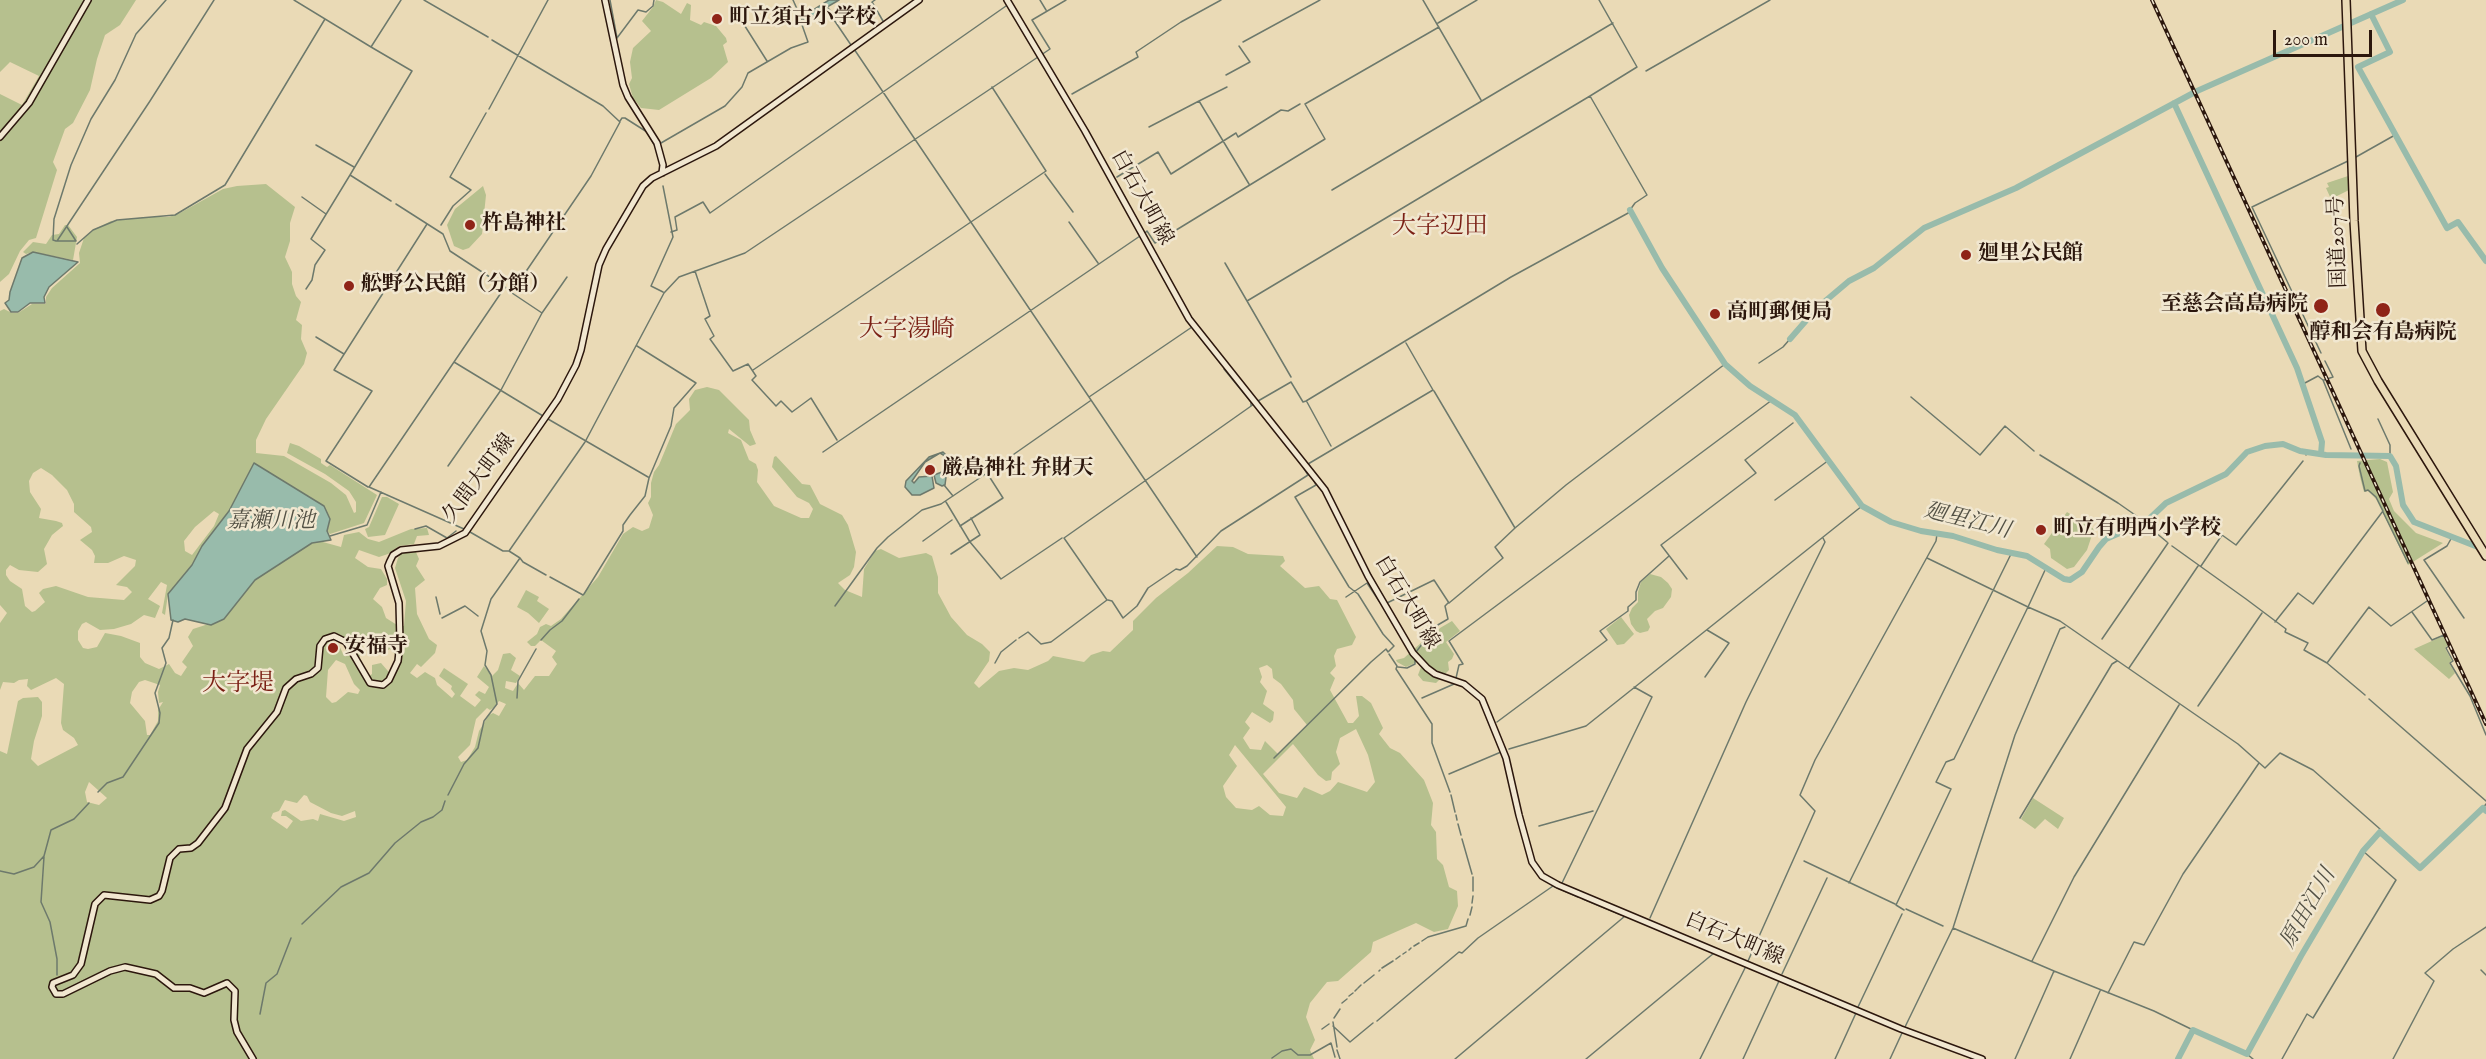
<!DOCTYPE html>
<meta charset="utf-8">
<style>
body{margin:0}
#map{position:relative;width:2486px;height:1059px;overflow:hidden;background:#eadab6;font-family:"IM FELL English",serif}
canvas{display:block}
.scale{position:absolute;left:2273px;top:30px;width:99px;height:27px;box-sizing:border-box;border:3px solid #2c170d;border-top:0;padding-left:8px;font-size:18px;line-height:21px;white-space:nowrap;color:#2c170d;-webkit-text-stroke:4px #f1e7d0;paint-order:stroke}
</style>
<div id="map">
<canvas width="2486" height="1059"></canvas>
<div class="scale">200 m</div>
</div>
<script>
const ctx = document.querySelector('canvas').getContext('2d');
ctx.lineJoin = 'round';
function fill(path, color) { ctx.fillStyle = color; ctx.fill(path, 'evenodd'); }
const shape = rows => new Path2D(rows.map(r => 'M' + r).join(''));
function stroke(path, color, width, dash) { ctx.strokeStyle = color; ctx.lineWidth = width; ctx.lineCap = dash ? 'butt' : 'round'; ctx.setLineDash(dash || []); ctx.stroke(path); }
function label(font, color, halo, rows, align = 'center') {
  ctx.font = font + ' "IM FELL English","Noto Serif JP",serif'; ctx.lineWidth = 5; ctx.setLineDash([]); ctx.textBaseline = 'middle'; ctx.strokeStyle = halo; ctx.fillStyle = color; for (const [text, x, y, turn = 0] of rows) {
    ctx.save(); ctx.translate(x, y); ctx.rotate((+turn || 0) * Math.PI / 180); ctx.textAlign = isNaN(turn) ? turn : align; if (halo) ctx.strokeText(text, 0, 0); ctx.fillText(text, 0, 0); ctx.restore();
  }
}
fill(shape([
 [0,0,136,0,120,25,105,35,97,59,90,90,73,123,65,129,53,162,57,170,36,238,29,240,20,251,9,274,0,282,0,94,22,105,39,76,10,62,0,72],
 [656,0,663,2,681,14,687,3,691,5,690,20,701,25,704,22,716,26,726,38,727,42,723,45,728,62,711,78,659,110,641,108,633,98,629,84,632,78,630,62,633,48,651,31,642,21,653,7],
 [2348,176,2349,190,2331,199,2326,188,2329,187,2327,183],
 [266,184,295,207,290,223,290,241,285,257,292,272,292,284,296,296,301,302,296,320,302,325,301,339,307,353,304,364,266,419,256,440,256,453,284,456,331,483,346,495,354,513,356,512,356,502,349,491,325,474,287,453,290,443,299,446,321,459,321,463,327,467,330,465,377,495,364,523,330,534,327,531,329,525,324,506,254,463,229,511,202,546,192,565,168,594,165,615,162,613,167,585,161,582,148,599,160,606,155,618,144,615,131,624,114,629,100,630,86,622,82,624,78,631,78,640,83,648,88,649,97,647,105,633,121,636,140,643,140,657,145,663,159,669,169,664,175,673,181,676,187,667,182,662,193,646,188,637,193,629,224,619,255,580,312,542,323,542,341,547,344,535,359,532,368,539,379,542,411,529,427,528,429,535,417,536,414,544,399,546,388,554,379,557,359,550,355,558,368,567,381,569,387,579,387,585,380,588,373,599,382,607,386,618,397,625,404,626,406,601,395,568,398,558,402,553,416,552,419,559,416,566,425,580,415,588,417,614,429,639,437,645,435,653,421,667,417,664,410,673,417,678,425,672,435,678,437,685,452,698,455,694,451,689,452,686,439,676,444,668,468,684,460,696,475,707,481,700,475,695,479,691,485,694,489,687,477,677,484,666,492,676,498,670,503,654,510,653,516,658,511,670,520,676,516,683,506,681,505,688,513,691,518,683,524,690,535,676,549,676,557,664,552,657,556,651,541,640,535,646,531,646,527,642,537,634,540,627,546,624,551,626,561,619,598,577,623,534,633,527,642,531,649,528,653,515,648,503,651,497,651,483,654,472,659,465,676,424,690,410,689,399,695,390,707,387,719,390,749,420,750,430,756,444,750,446,729,429,728,433,741,440,749,460,756,464,758,470,757,482,774,506,801,518,809,518,813,509,809,503,797,497,772,467,774,457,776,456,802,484,810,485,820,504,842,515,848,525,856,552,854,567,850,575,838,583,845,590,862,597,864,569,875,551,881,549,899,558,926,553,932,556,938,577,938,593,951,617,967,635,982,644,990,652,989,661,974,683,979,688,999,671,1014,668,1028,670,1048,661,1053,656,1084,662,1091,655,1103,651,1110,652,1133,630,1133,621,1156,598,1188,573,1217,546,1233,547,1248,554,1283,556,1285,561,1280,566,1305,588,1319,586,1330,599,1337,600,1356,637,1352,645,1337,649,1334,656,1336,666,1330,673,1335,678,1330,690,1348,723,1353,723,1359,716,1356,696,1362,696,1371,703,1383,728,1379,734,1390,748,1400,753,1424,780,1433,803,1431,825,1436,832,1437,859,1443,865,1449,887,1457,891,1458,906,1448,929,1434,932,1416,923,1373,942,1371,952,1338,981,1327,982,1310,1003,1306,1017,1315,1040,1310,1050,1314,1059,0,1059,0,751,7,754,18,701,23,698,38,697,42,702,42,716,34,741,31,759,38,766,78,745,74,738,63,730,61,723,64,684,56,678,31,690,27,686,28,679,19,680,14,683,3,682,0,690,0,623,7,613,0,605,0,311,4,309,12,313,18,313,32,304,46,304,46,297,52,288,80,263,79,253,84,238,93,230,111,221,146,217,169,217,180,213,223,189,237,186],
 [41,468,52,475,67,490,74,504,74,512,91,527,92,532,80,540,92,550,95,556,94,563,108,563,124,556,136,560,135,566,116,585,127,587,132,592,124,600,88,597,56,586,43,589,39,593,45,602,35,611,32,612,25,606,22,589,10,581,6,575,6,570,10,565,19,570,38,572,47,564,44,549,52,535,63,526,62,523,56,521,39,518,41,509,30,492,29,481,33,473],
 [214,511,219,514,214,526,192,555,185,551,184,541,195,527],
 [333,634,345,638,350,646,343,654,339,645,335,641,327,642,322,647,320,655,317,646,321,638],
 [374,639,379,648,385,652,390,649,401,660,394,678,381,663,372,665,372,674,368,677,358,663,364,641],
 [336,660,345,664,354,684,360,690,358,694,348,692,336,702,332,703,326,697,328,670],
 [1267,665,1272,669,1273,678,1281,684,1293,700,1294,709,1307,725,1278,754,1265,741,1261,750,1250,749,1243,738,1250,728,1245,722,1252,712,1270,723,1273,720,1274,712,1263,704,1267,691,1260,682,1262,677,1259,668],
 [145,680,160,685,158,692,159,703,163,702,158,710,158,721,150,735,147,735,145,721,130,703,132,692,139,682],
 [499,701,506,704,499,716,493,713,489,715,479,731,475,747,467,760,461,762,458,757,470,745,476,719,487,708,490,710,493,708],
 [1356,729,1368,755,1375,782,1367,792,1338,782,1330,791,1322,795,1304,787,1297,798,1279,793,1263,774,1293,744,1318,775,1326,781,1331,780,1332,772,1340,764,1336,752,1340,738],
 [1235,745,1286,807,1283,816,1270,815,1259,806,1252,810,1236,808,1226,797,1223,786,1237,766,1229,755],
 [89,782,107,798,99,805,87,802,85,792],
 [304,795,307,796,310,802,331,813,342,816,355,811,356,817,344,821,320,814,318,821,313,819,301,821,285,810,282,811,281,816,286,816,293,821,287,829,271,818,273,813,279,811,285,800,297,803],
 [483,186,486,195,482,234,469,248,463,250,454,246,447,225,455,209],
 [65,225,68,225,77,237,73,260,33,252,26,254,23,252,33,242,46,244,52,235,59,234],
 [2380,459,2387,462,2393,492,2389,499,2394,511,2416,533,2443,543,2408,565,2376,499,2368,491,2364,492,2360,477,2357,461],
 [382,497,387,497,399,504,385,535,368,537,365,529,369,527],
 [2067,512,2094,529,2087,550,2074,567,2067,569,2051,558,2050,549,2044,544],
 [1650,574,1661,577,1668,583,1672,589,1671,597,1663,608,1655,611,1647,619,1650,627,1648,631,1640,633,1636,631,1631,624,1629,615,1632,608,1638,602,1638,592,1641,582],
 [526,590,539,597,537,601,549,609,539,623,528,613,517,607],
 [1621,617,1634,634,1624,644,1617,645,1606,629],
 [1452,621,1460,631,1446,642,1454,654,1452,659,1448,662,1449,670,1436,683,1423,681,1418,675,1421,667,1417,662,1406,667,1397,662,1396,660,1404,658,1422,642,1432,638,1440,628],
 [2443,636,2448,645,2445,648,2452,661,2449,663,2455,673,2449,679,2414,649],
 [2033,798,2064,818,2058,829,2045,819,2035,829,2021,819]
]), '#b6c08e');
const water = shape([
 [829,0,839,0,827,7,835,16,831,19,825,8,805,22,802,17,829,0],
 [33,252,78,262,49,287,44,297,45,303,30,303,18,312,11,312,5,303,9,300,10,292,22,258,33,252],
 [943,452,947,456,948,462,945,485,942,486,936,483,934,475,942,472,946,465,945,456,940,453,925,462,912,481,914,483,919,477,932,476,934,488,920,495,912,495,905,487,906,481,929,457,943,452],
 [254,463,324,506,330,519,327,531,331,540,312,543,255,580,224,619,211,625,185,619,178,622,171,620,168,594,192,565,202,546,229,511,254,463]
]);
fill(water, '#98bbab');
stroke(water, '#6d796c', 1.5);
stroke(shape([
 [294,0,371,47,401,0],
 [424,0,488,37],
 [610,0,617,38,638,10,646,12,653,6,654,0],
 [793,0,802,20],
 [875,0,872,2,883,21],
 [1040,0,1046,10],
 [1423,0,1481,100],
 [1599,0,1637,67,1590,96,1647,195,1635,203,1630,210],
 [832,17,851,45],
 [743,23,767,61],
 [1438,23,1477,0],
 [492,40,603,106,620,122,591,176,512,292,506,288],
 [1243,42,1320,0],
 [371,47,412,71,350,175,391,201],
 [854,49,1197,557],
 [1646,71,1770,0],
 [1226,75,1250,62,1239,46],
 [1072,94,1138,57,1136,52,1181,22,1221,0],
 [1199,101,1227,87],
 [489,109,548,0],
 [620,121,622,118,625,118,647,132,655,146],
 [1149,127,1199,101,1249,184],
 [661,143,725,106,742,87,748,73,791,48,808,42,801,22,803,20],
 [316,145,354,167],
 [2356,157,2395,135],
 [1045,174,1073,212],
 [1117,177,1158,152,1171,174,1236,133,1238,137,1281,110,1288,111,1300,104],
 [663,186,673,237,651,286,663,292],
 [1332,190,1613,23],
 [302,197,326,214],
 [396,204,443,234,450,251,505,287,369,487,464,529],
 [1069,222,1098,263],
 [441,225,453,206,471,190,450,177,486,113],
 [67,227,76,241],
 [671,232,677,230,675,217,703,202,710,213,1006,6],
 [1144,234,1147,231,1155,243,1325,139,1305,104,1439,27],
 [56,241,53,240,54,219,71,165,91,119,115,80,136,34,166,0],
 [76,241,57,241,150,101,214,0],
 [77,244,93,230,117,220,175,215,225,185,325,19],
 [1225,263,1247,301],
 [695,271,710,316,705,319,714,336,710,339,733,371,748,364,756,376,752,380,776,406,781,401,792,412,811,398,837,440],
 [306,289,312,280,315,265,325,250,311,239,350,175],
 [512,293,542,313],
 [316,337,344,354],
 [2321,353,2252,207,2348,161],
 [454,362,543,416],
 [1759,363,1783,347,1790,339],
 [1224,369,1251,402,1251,406],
 [753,370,1046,171,992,87],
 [1291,377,1247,301,1590,96],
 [2324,380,2333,377,2325,361],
 [2303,384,2318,376,2323,380,2351,449],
 [1434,391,1515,528],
 [1089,397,1192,327,1221,364],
 [1911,397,1980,455,2005,426,2034,451],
 [1258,401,1291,382,1303,402,1306,401,1511,277,1630,212],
 [1307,402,1331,446],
 [548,419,648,477],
 [2378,419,2390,445,2390,456],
 [1797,420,1798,419],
 [823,452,1140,236],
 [2306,452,2306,455],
 [2040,455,2118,503,2138,517,2142,523],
 [1308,464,1433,390,1406,343],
 [1308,464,1318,478],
 [448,466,501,390,542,313,567,277],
 [949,474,978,461,987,473,1090,401],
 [944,485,953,496],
 [368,487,326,461,372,391,334,370,427,224],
 [1775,500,1829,460],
 [946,502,970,542,1001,579,1062,538],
 [2383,512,2408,563],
 [2147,521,2148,523],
 [2149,527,2167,542],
 [415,529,426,526,447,538,456,531],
 [470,532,503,551,508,551],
 [330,536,367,525,381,492],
 [2452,537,2447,546,2424,560,2464,618],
 [923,541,952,520],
 [2172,546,2246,599,2286,629,2285,632,2308,643,2304,650,2327,663,2365,695],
 [951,554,980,535,971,518],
 [520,558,523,562,546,575],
 [1927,558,2028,607,2046,568],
 [2201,566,2222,535,2236,545,2303,461],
 [550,577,583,595,584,594,623,531,623,525,630,515,645,496,649,478,671,426,674,408,696,383,637,346],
 [1687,579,1661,545,1756,473,1745,460,1793,423],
 [436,597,440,614],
 [1346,597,1367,583,1379,601],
 [1108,600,1112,601,1123,618,1137,606,1148,588,1176,569,1180,570,1187,566,1221,531,1308,475,1303,467,1304,466],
 [1387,603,1434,580,1449,603,1503,558,1495,547,1515,528,1566,485,1725,364],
 [835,606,877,548,888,537,922,510,941,504,987,473,1003,498,960,526],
 [2412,612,2432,640,2444,635,2449,646,2446,648,2453,661,2450,663,2470,696,2486,735],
 [442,618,465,606,478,616],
 [2275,622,2298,593,2313,604,2383,511,2376,497,2368,490,2365,491,2359,466,2360,463],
 [1019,638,1028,632,1041,644,1051,642,1107,600,1064,538,1254,404],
 [2102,639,2168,543],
 [541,640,550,630,562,621,579,599],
 [1416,652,1436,626,1448,619,1445,606,1448,603],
 [1389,654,1397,666,1396,669,1432,724,1432,743,1450,792],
 [995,663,1001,652,1016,640],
 [2327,663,2369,607,2391,626,2427,601],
 [1398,667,1407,668,1415,664,1415,660],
 [2129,668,2198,566],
 [1705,677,1729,643,1707,630],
 [1456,678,1459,665,1463,664,1449,641,1772,400],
 [517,698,518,681,536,649],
 [1422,698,1454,684],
 [2369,699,2486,801],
 [2198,706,2262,613],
 [1497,722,1607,640,1600,631,1628,611,1628,607,1636,600,1636,592,1640,582,1669,556],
 [1509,749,1586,726,1862,506],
 [1274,758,1371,662,1386,649,1388,652,1394,646,1383,634,1358,594,1349,587,1295,497,1316,485,1314,481],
 [1449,774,1501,752],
 [98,792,107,783,123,777,159,723,160,713,155,693,166,663,162,648,169,638,173,620],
 [448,795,464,764,478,748,484,721,497,704,491,675,485,665,487,651,481,631,491,599,520,558,509,551,585,442,664,293,679,277,745,253,1050,49,1032,20,1066,0],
 [1451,795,1455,812],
 [2483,808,2486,804],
 [1456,815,1457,820],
 [2020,818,2112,664,2117,661],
 [1458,824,1461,835],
 [1539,826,1593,811],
 [1462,839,1472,874],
 [44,857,41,902,50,922,57,959,57,975],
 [1804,861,1895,904],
 [0,871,14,874,34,867,44,856,51,830,74,819,89,803],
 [1473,877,1473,891],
 [1562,883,1652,697,1634,687],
 [1849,883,2012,552],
 [1583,899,1624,916],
 [1472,903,1473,896],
 [1906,909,1943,926],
 [1904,910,1896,905,1951,789,1936,782,1946,762,1954,759,2028,607,2060,621,2238,744,2265,768,2280,753,2313,770,2380,829,2380,832],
 [1470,915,1472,907],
 [1650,918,1746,702,1825,542,1823,538],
 [302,924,341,887,369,873,395,843,421,822,433,817,442,810,445,801],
 [1953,928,2054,971],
 [1422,941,1428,937,1466,926,1468,919],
 [1414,946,1419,943],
 [1409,950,1411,948],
 [1403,954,1406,952],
 [1396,959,1400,956],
 [1748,961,1815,811,1800,795,1815,760,1936,541,1937,534],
 [2032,961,2074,877,2179,705],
 [1382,968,1393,961],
 [2481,970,2486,975],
 [1379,971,1380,970],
 [1782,974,1827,878],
 [1364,983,1374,975],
 [1786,984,1816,996],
 [1358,988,1361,985],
 [1355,991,1357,989],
 [2108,993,2134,942,2144,945,2183,874,2259,763],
 [1349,996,1353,993],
 [1819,998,1856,1013,1835,1059],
 [1342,1003,1347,999],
 [1858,1007,1902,914],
 [260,1014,266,983,277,974,291,938],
 [1334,1018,1340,1009],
 [1377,1021,1459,952,1462,953,1478,938,1553,886,1578,897],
 [1333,1022,1337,1047],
 [1333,1026,1350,1042,1373,1023],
 [1905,1027,1953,928,2015,735,2060,629,2065,627],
 [1322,1029,1329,1024],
 [1337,1050,1340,1059],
 [2247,1054,2253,1059],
 [1272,1058,1282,1051,1291,1049,1298,1055,1310,1055,1331,1043,1335,1057],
 [1455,1059,1625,916,1633,919],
 [1586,1059,1714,953],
 [1700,1059,1746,966],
 [1743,1059,1779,981],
 [1890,1059,1902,1033],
 [2015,1059,2054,971,2154,1011,2193,1030],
 [2070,1059,2100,991],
 [2282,1059,2307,1014,2313,1018,2396,880,2363,851],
 [2393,1059,2434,981,2425,973,2453,949,2486,927]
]), '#6d796c', 1.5);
stroke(shape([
 [2371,14,2390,52,2358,67,2447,228,2458,222,2486,261],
 [2174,103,2297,368,2322,442,2321,454],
 [1630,210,1662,268,1725,364,1750,386,1795,415,1862,506,1891,522,1921,531,1953,536,1997,550,2027,556,2064,579,2070,580,2082,572,2099,547,2106,539,2147,521,2166,503,2226,474,2247,452,2265,446,2283,444,2300,451,2326,455,2390,456,2396,466,2403,505,2414,522,2483,549],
 [1790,339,1817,308,1849,281,1874,268,1924,228,2016,188,2197,91,2403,0],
 [2178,1059,2193,1030,2247,1054,2301,956,2363,851,2380,832,2420,868,2483,808,2486,811]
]), '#98bbab', 6);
const secondary = shape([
 [605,0,623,85,628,97,657,143,663,165,662,173],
 [1007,0,1085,131,1189,319,1325,490,1368,576,1413,653,1427,668,1435,674,1464,684,1482,699,1506,758,1519,815,1532,862,1542,876,1558,885,1901,1029,1982,1059],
 [0,137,29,103,88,0],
 [253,1059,237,1032,234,1020,235,991,227,983,204,993,190,988,174,988,156,974,125,967,110,971,63,994,56,994,52,987,53,983,73,975,81,964,95,904,104,895,150,900,159,896,162,891,170,858,179,849,191,848,198,843,225,808,247,749,277,712,286,688,296,679,311,674,318,668,320,646,325,639,334,636,346,642,370,683,383,685,389,680,398,661,400,642,399,603,388,566,390,561,393,555,401,550,439,546,465,533,558,399,576,365,581,350,599,265,606,249,643,186,652,178,716,146,919,0]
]);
const trunk = shape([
 [2346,0,2354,221,2362,351,2378,381,2486,556]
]);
stroke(secondary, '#2c170d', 8);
stroke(trunk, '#2c170d', 10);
stroke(secondary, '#f1e7d0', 5);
stroke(trunk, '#eadab6', 7);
const rail = shape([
 [2152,0,2486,724]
]);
stroke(rail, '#2c170d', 4);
stroke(rail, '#f1e7d0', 1.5, [4.5]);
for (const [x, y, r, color] of [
 [717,19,6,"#8f2418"],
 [470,225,6,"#8f2418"],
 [1966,255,6,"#8f2418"],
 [349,286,6,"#8f2418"],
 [2321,306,8,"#8f2418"],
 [2383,310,8,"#8f2418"],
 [1715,314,6,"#8f2418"],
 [930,470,6,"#8f2418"],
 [2041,530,6,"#8f2418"],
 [333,648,6,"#8f2418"]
]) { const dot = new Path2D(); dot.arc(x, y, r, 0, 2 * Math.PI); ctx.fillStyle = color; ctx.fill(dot); stroke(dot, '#f1e7d0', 2); }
label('bold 21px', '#2c170d', '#f1e7d0', [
 ["町立須古小学校",729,19],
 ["杵島神社",482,225],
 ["廻里公民館",1978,255],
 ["舩野公民館（分館）",361,286],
 ["至慈会高島病院",2308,306,"right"],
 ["高町郵便局",1727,314],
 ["醇和会有島病院",2383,334,"center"],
 ["厳島神社 弁財天",942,470],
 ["町立有明西小学校",2053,530],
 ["安福寺",345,648]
], 'left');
label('21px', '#2c170d', '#f1e7d0', [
 ["白石大町線",1141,198,61],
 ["国道207号",2339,242,-92],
 ["久間大町線",480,479,-53],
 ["白石大町線",1406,603,59],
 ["白石大町線",1734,940,23]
]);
label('italic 22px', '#525044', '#f1e7d0', [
 ["嘉瀬川池",271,522],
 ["廻里江川",1967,522,14],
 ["原田江川",2309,909,-60]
]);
label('24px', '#7a1f14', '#f1e7d0', [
 ["大字辺田",1440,228],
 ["大字湯崎",907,331],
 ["大字堤",238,685]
]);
</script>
